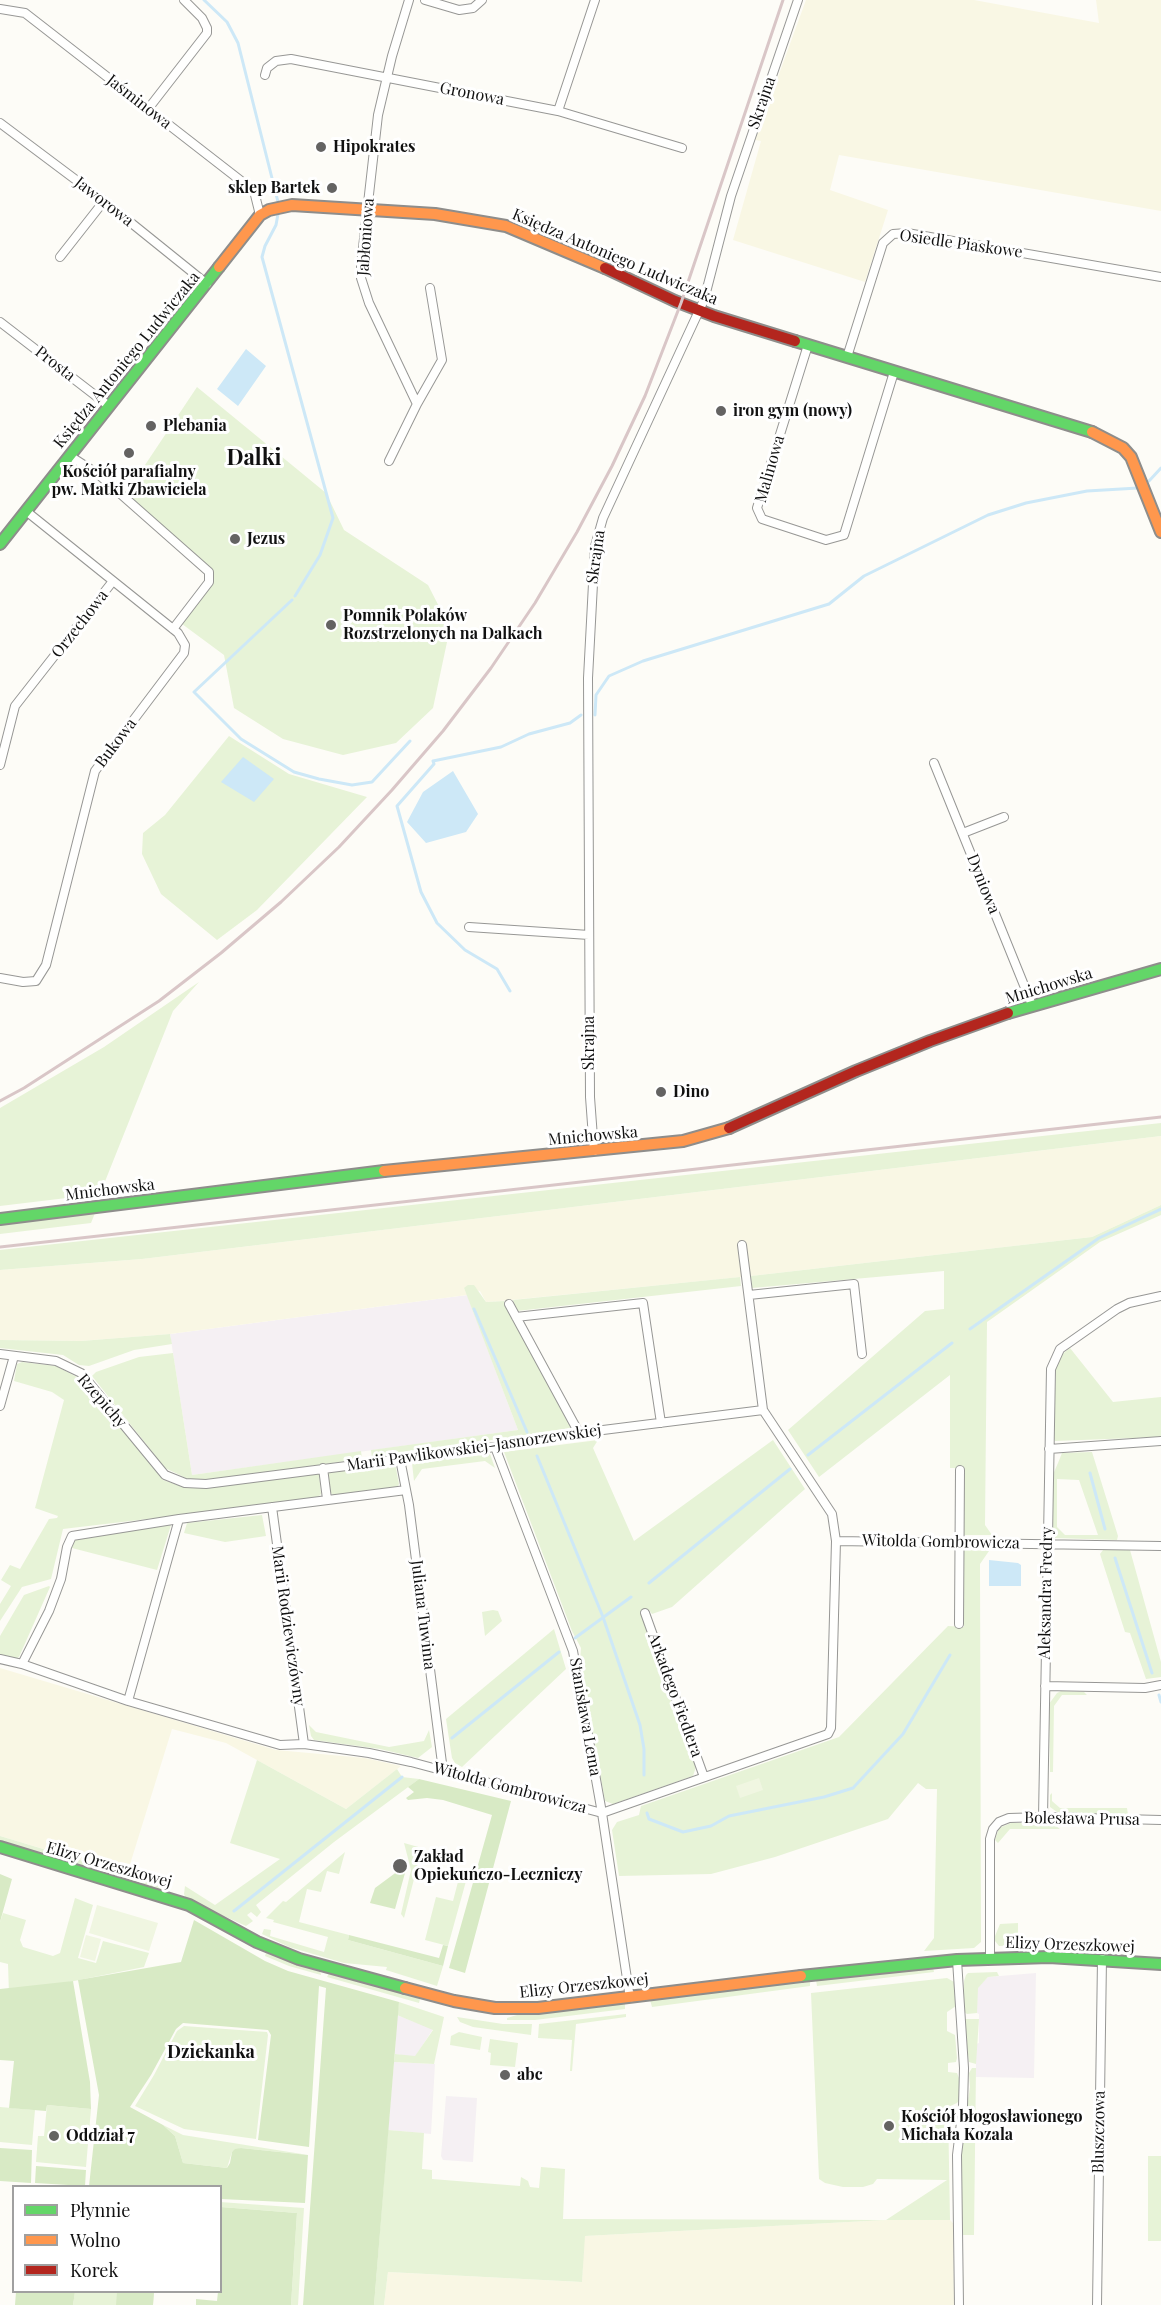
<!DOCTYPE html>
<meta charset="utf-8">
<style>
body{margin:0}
#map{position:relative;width:1161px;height:2305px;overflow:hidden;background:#fdfcf7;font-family:"Playfair Display",serif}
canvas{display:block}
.legend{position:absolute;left:12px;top:2185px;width:210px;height:108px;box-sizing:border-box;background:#fff;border:2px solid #a0a0a0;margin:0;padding:8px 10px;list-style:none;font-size:18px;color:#111}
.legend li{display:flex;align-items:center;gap:12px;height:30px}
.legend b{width:30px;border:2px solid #a0a0a0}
</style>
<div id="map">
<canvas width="1161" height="2305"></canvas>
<ul class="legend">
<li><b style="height:8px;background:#63d668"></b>Płynnie</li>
<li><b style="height:8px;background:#ff974d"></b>Wolno</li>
<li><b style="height:8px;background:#b3261e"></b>Korek</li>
</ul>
</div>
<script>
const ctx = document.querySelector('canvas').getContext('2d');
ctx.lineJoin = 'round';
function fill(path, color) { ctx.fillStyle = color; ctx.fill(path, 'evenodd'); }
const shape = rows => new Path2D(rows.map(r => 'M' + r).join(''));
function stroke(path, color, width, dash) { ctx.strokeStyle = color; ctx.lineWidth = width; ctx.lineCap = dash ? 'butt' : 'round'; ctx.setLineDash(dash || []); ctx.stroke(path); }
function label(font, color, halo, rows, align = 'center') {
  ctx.font = font + ' "Playfair Display",serif'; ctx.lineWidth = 6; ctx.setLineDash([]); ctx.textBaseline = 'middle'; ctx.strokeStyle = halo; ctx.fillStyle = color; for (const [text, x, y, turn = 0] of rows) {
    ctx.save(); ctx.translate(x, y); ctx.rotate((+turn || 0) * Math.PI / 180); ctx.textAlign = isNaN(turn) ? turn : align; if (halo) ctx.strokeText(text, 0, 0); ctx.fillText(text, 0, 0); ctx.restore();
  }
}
fill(shape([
 [467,1295,518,1430,192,1475,170,1334],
 [1036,1973,1034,2078,976,2077,976,2044,979,2043,979,2014,977,2013,977,1988,988,1977],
 [397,2015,433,2029,415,2057,395,2054],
 [394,2062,435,2064,431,2134,388,2130],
 [446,2096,477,2098,473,2162,443,2160,441,2156]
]), '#f5f0f3');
fill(shape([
 [806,0,974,0,1099,23,1096,0,1161,0,1161,211,839,155,830,190,888,210,865,282,733,240,761,141,755,140],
 [1161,1136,1161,1205,1092,1237,751,1276,501,1301,486,1302,480,1291,464,1288,467,1295,170,1334,81,1341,0,1340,0,1270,142,1259],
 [0,1668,276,1750,365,1758,401,1766,346,1809,226,1743,172,1729,127,1874,0,1836],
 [886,2220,950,2220,953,2223,954,2305,384,2305,388,2272,582,2282,584,2236]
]), '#f9f7e4');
fill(shape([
 [197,387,326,493,344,530,428,585,450,628,433,708,396,743,343,755,283,739,234,708,224,655,178,621,203,591,209,572,123,498],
 [229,736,289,774,367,797,257,910,217,940,161,894,142,854,143,833,165,815],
 [199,982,173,1011,100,1194,0,1206,0,1108,104,1047],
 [1161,1123,1161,1136,142,1259,0,1270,0,1250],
 [1161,1205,1161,1215,1100,1242,987,1322,985,1525,992,1535,963,1535,964,1468,950,1468,950,1375,819,1477,788,1430,925,1311,944,1309,944,1271,752,1288,751,1276,1092,1237],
 [95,1213,91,1223,0,1234,0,1225],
 [740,1277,741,1286,517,1311,514,1304,513,1300],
 [468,1285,474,1285,486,1302,504,1301,505,1305,571,1428,372,1458,371,1450,518,1430,464,1288],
 [170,1334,172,1344,134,1350,89,1366,79,1365,63,1355,0,1348,0,1340,81,1341],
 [1070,1348,1113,1402,1161,1397,1161,1437,1055,1441,1053,1437,1056,1368,1061,1355],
 [173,1353,192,1475,361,1451,362,1459,209,1480,188,1479,165,1468,92,1376,96,1372,139,1357],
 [22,1362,56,1366,77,1377,132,1440,163,1480,186,1488,208,1488,319,1473,321,1494,316,1499,63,1529,51,1579,22,1587,0,1621,0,1604,11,1586,1,1580,10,1565,20,1569,49,1519,57,1518,58,1516,35,1508,64,1400,52,1392,14,1381,17,1364],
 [598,1440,593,1448,634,1541,773,1440,805,1489,672,1607,652,1614,649,1610,641,1615,696,1767,693,1776,613,1804,605,1801,580,1661,581,1648,572,1631,504,1452],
 [1092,1452,1118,1536,1117,1540,1055,1538,1052,1531,1051,1479,1058,1463,1062,1453],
 [1057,1479,1079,1480,1098,1535,1065,1535,1057,1527],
 [490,1454,495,1468,485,1461,422,1469,414,1481,412,1463],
 [395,1463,399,1484,397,1488,334,1496,330,1492,327,1471],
 [262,1515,266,1536,225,1542,184,1533,187,1523],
 [171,1525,157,1570,72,1548,75,1538],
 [964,1550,989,1551,980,1564,981,1942,974,1948,924,1951,934,1938,937,1789,926,1789,918,1783,888,1819,775,1857,711,1874,619,1876,612,1830,617,1822,639,1815,641,1806,839,1737,948,1626,964,1627],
 [1103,1550,1130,1550,1161,1662,1161,1677,1146,1679,1130,1633,1125,1632,1100,1554],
 [49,1586,50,1587,19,1657,13,1660,0,1656,0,1636,24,1595],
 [493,1610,498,1611,502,1621,485,1636,482,1612],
 [554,1629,566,1669,462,1767,455,1763,452,1758,446,1719],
 [1061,1691,1084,1692,1087,1695,1062,1695,1054,1706,1053,1772,1050,1772,1049,1704,1057,1693],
 [309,1725,316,1732,389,1747,424,1741,429,1730,432,1747,418,1758,380,1749,314,1740,311,1736],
 [257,1760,346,1809,397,1769,402,1777,419,1779,334,1842,256,1905,261,1912,257,1917,251,1912,247,1915,253,1921,246,1926,186,1899,184,1894,185,1886,215,1905,280,1859,230,1843],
 [1052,1793,1052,1801,1060,1808,1127,1808,1128,1815,1057,1812,1050,1807,1050,1795],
 [1011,1823,1052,1823,1060,1829,1010,1829,998,1843,995,1840,999,1828],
 [0,1836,163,1885,161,1893,0,1840],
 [404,1843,422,1848,404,1918,401,1914,411,1870],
 [345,1852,339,1874,327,1871,321,1892,307,1889,299,1922,349,1935,348,1940,443,1966,437,1986,386,1970,387,1967,344,1963,289,1947,262,1934,264,1929,271,1930,270,1936,324,1952,328,1937,273,1922,274,1920,266,1918,283,1901,286,1902],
 [451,1870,468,1874,448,1946,425,1940,436,1897,453,1901,459,1878,449,1875],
 [75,1898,93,1905,78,1958,96,1963,103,1941,149,1953,144,1967,9,1994,8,1964,0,1962,0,1922,3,1913,26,1920,20,1940,23,1947,53,1956,60,1953],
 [1018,1923,1018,1945,999,1946,995,1941,995,1936,1000,1924],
 [266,1953,320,1970,321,1975,289,1966,265,1956],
 [933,1967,934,1972,817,1986,816,1980],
 [997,1972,999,1976,988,1977,978,1988,977,2013,967,2014,963,2011,964,1981,966,1975,968,1973],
 [329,1973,416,1997,420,1999,419,2003,327,1977],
 [947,1978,956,1983,956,2006,947,2012,947,2031,955,2035,957,2058,956,2062,948,2063,948,2072,957,2073,959,2078,960,2099,957,2103,948,2107,950,2220,886,2220,585,2236,582,2282,388,2272,384,2305,374,2305,388,2130,424,2133,422,2169,432,2170,432,2179,520,2186,521,2177,528,2181,530,2187,539,2188,541,2167,565,2169,563,2219,886,2220,947,2180,877,2179,873,2184,863,2187,843,2187,825,2183,819,2179,811,1993],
 [810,1980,810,1986,652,2007,650,2000],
 [399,2002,444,2017,434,2064,394,2062,395,2054,415,2056,433,2030,397,2015],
 [625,2004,625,2009,535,2020,507,2020,507,2018,517,2015],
 [626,2014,626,2017,576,2024,572,2071,570,2071,572,2040,538,2038,539,2024],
 [457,2017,503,2024,532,2024,531,2035,473,2027,460,2022],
 [965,2019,979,2019,976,2064,969,2062,964,2022],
 [184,2026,267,2032,268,2035,256,2139,184,2129,135,2106,154,2075,177,2031],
 [459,2032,482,2037,480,2050,450,2045,451,2036],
 [490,2039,518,2043,515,2067,490,2065,491,2053,488,2052],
 [972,2068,976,2068,974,2235,961,2235,960,2157,970,2087,969,2073],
 [47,2105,91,2109,86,2167,36,2162,38,2136,44,2136],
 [0,2107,35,2110,32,2145,0,2142],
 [163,2125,183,2135,308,2155,241,2148,232,2152,227,2168,183,2163,175,2136],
 [1148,2156,1161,2156,1161,2241,1148,2241],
 [220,2202,304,2208,298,2305,291,2305,297,2213,221,2207],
 [75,2292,154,2292,153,2305,73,2305]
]), '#e7f3d7');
fill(shape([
 [419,1779,511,1801,465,1973,449,1968,492,1815,443,1800,427,1798,408,1800,406,1798,414,1792,408,1787],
 [398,1871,405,1873,395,1909,370,1903,375,1888],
 [0,1874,12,1879,0,1922],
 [194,1920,265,1961,288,1971,399,2002,374,2305,303,2305,326,1988,319,1986,309,2147,258,2140,271,2035,268,2030,183,2023,176,2029,151,2075,130,2107,163,2125,175,2136,183,2163,227,2168,230,2163,232,2152,235,2149,241,2148,308,2155,305,2203,221,2199,220,2186,89,2186,99,2095,78,1980,181,1962],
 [349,1935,439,1958,443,1945,448,1946,443,1966,348,1940],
 [73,1981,90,2082,91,2109,47,2105,46,2111,9,2108,14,2061,0,2060,0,1989],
 [0,2148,32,2150,31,2183,0,2181],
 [36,2166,86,2170,85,2186,35,2183],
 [221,2207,297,2213,291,2305,196,2305,196,2299,217,2301,218,2292,220,2292],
 [16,2292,75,2292,73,2305,15,2305],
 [117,2292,154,2292,153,2305,116,2305]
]), '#d8eac5');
fill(shape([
 [759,1778,763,1790,740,1798,736,1786],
 [97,1905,158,1923,149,1951,89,1933],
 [86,1935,101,1939,95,1961,80,1957]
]), '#f0f6e1');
fill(shape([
 [246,349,266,366,238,406,217,389],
 [243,757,274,779,254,802,221,782],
 [453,771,478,814,466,832,426,843,407,822,423,792],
 [989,1560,1018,1563,1021,1565,1021,1586,989,1586]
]), '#cde8f7');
stroke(shape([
 [204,0,227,22,238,43,278,202],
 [278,214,276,225,265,246,262,257,333,518,320,555,295,596],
 [1149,481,1161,468],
 [292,600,194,692,241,739,294,772,319,779,352,785,372,782,410,741],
 [595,715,596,695,609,676,643,661,829,604,864,576,988,515,1026,503,1087,491,1138,488],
 [510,991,497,969,465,950,437,923,421,892,397,806,434,764,433,761,501,747,529,734,570,723,581,715],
 [474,1309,527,1432],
 [970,1329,1099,1238,1161,1209],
 [808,1455,952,1343],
 [537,1456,603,1617,640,1725,644,1749,644,1775],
 [1090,1473,1105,1529],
 [1115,1558,1152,1673],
 [649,1583,790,1469],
 [575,1638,631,1597],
 [1159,1695,1161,1702],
 [452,1738,559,1652],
 [647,1813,649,1819,683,1832,711,1826,729,1816,824,1797,853,1788,903,1734,950,1655],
 [234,1911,402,1777]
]), '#cde8f7', 3);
const street = shape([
 [425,0,459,10,473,8,482,0],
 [0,9,25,13,254,191,260,215],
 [265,75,267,68,276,61,291,59,558,111,682,148],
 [148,109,207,33,207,28,202,18,184,0],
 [558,111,595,0],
 [0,123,104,201,207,284],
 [60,257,104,201],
 [0,322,109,406],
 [808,345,757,508,762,519,826,540,844,535,894,372],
 [847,357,883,243,893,234,907,233,1161,277],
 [417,404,442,360,430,288],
 [70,456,98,474,209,572,209,582,173,629],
 [389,461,417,404,369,303,361,278,361,265,378,115,392,56,409,0],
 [934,763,1032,1005],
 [0,765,15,706,113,581],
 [963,833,1004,817],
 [469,927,589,935],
 [0,978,23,982,36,981,46,965,95,771,184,653,185,645,178,633,26,511],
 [594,1151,590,1097,588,678,595,546,603,518,704,300,731,196,798,0],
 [749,1295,854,1284,862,1354],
 [509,1304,579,1433],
 [516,1317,643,1303,661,1423],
 [0,1354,56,1361,81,1373,165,1475,185,1483,206,1484,495,1447,579,1433,763,1410],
 [0,1406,14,1356],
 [495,1447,573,1651,602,1813,629,1992,632,1997],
 [1049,1449,1161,1441],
 [400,1459,409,1505,443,1771],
 [323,1468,327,1499],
 [272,1507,304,1744],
 [836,1541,1161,1546],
 [645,1613,704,1777],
 [959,1624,960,1470],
 [0,1659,22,1664,128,1701,280,1745,304,1744,369,1753,411,1762,602,1813,828,1734,831,1728,836,1541,832,1514,763,1410,742,1245],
 [22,1664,49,1611,61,1579,67,1547,72,1536,179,1519,406,1490],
 [1045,1686,1145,1688,1161,1685],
 [128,1701,179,1519],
 [1043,1817,1051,1369,1060,1349,1117,1309,1129,1303,1161,1296],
 [990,1958,990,1839,993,1829,999,1822,1009,1818,1043,1817,1161,1820],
 [957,1960,964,2068,963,2106,957,2155,959,2305],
 [1097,2305,1102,1959]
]);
const fast = shape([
 [795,341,1092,432],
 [0,544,219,267],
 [1008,1013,1161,969],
 [0,1219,384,1171],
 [0,1847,189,1905,257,1942,299,1959,405,1988],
 [801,1976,957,1960,1049,1957,1161,1964]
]);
const slow = shape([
 [219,267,260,215,269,210,292,205,435,214,506,226,605,268],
 [1092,432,1123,448,1131,457,1161,532],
 [384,1171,683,1141,729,1128],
 [405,1988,454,2001,495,2008,538,2008,801,1976]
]);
const jam = shape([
 [605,268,675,301,714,316,795,341],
 [729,1128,856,1071,930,1041,1008,1013]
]);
stroke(street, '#979795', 10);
stroke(fast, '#8e8d8b', 14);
stroke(slow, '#8e8d8b', 14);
stroke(jam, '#8e8d8b', 14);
stroke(street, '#fffffe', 8);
stroke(fast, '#63d668', 10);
stroke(slow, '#ff974d', 10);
stroke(jam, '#b3261e', 10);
stroke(shape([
 [0,1101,24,1088,159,1001,221,953,281,902,339,847,392,790,443,731,491,668,535,603,577,532,612,466,645,396,681,303,783,0],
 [0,1247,1161,1117]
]), '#d9c6c7', 3);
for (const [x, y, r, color] of [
 [321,147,6,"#646362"],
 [332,188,6,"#646362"],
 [721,411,6,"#646362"],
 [151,426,6,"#646362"],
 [129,453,6,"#646362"],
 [235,539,6,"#646362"],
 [331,625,6,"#646362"],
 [661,1092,6,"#646362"],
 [400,1866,8,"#646362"],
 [505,2075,6,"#646362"],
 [889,2126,6,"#646362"],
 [54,2136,6,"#646362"]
]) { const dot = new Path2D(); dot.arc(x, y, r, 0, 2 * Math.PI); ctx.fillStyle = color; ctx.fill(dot); stroke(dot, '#fff', 2); }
label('16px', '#111', '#fff', [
 ["Gronowa",472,94,11],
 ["Jaśminowa",139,102,38],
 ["Skrajna",762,103,-71],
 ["Jaworowa",104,202,38],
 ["Jabłoniowa",366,237,-86],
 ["Osiedle Piaskowe",961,244,8],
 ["Księdza Antoniego Ludwiczaka",615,257,23],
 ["Księdza Antoniego Ludwiczaka",127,360,-51],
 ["Prosta",55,364,38],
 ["Malinowa",770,469,-74],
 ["Skrajna",596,557,-82],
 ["Orzechowa",80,624,-52],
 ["Bukowa",116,743,-53],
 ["Dyniowa",983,884,68],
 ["Mnichowska",1049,986,-17],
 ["Skrajna",589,1043,-90],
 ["Mnichowska",593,1136,-5],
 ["Mnichowska",110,1190,-7],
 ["Rzepichy",102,1401,49],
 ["Marii Pawlikowskiej-Jasnorzewskiej",474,1448,-8],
 ["Witolda Gombrowicza",941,1542,1],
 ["Aleksandra Fredry",1046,1593,-89],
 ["Juliana Tuwima",423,1615,83],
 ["Marii Rodziewiczówny",288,1626,82],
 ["Arkadego Fiedlera",675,1695,70],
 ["Stanisława Lema",585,1717,80],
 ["Witolda Gombrowicza",510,1788,15],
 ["Bolesława Prusa",1082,1819,1],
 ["Elizy Orzeszkowej",109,1865,16],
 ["Elizy Orzeszkowej",1070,1945,2],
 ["Elizy Orzeszkowej",584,1986,-6],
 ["Bluszczowa",1099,2132,-89]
]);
label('bold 16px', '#111', '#fff', [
 ["Hipokrates",333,147],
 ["sklep Bartek",320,188,"right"],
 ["iron gym (nowy)",733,411],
 ["Plebania",163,426],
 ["Kościół parafialny",129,472,"center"],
 ["pw. Matki Zbawiciela",129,490,"center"],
 ["Jezus",247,539],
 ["Pomnik Polaków",343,616],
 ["Rozstrzelonych na Dalkach",343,634],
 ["Dino",673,1092],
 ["Zakład",414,1857],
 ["Opiekuńczo-Leczniczy",414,1875],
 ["abc",517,2075],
 ["Kościół błogosławionego",901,2117],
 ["Michała Kozala",901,2135],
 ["Oddział 7",66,2136]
], 'left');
label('bold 18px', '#111', '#fff', [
 ["Dziekanka",211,2052]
]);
label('bold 22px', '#111', '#fff', [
 ["Dalki",254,458]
]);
</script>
